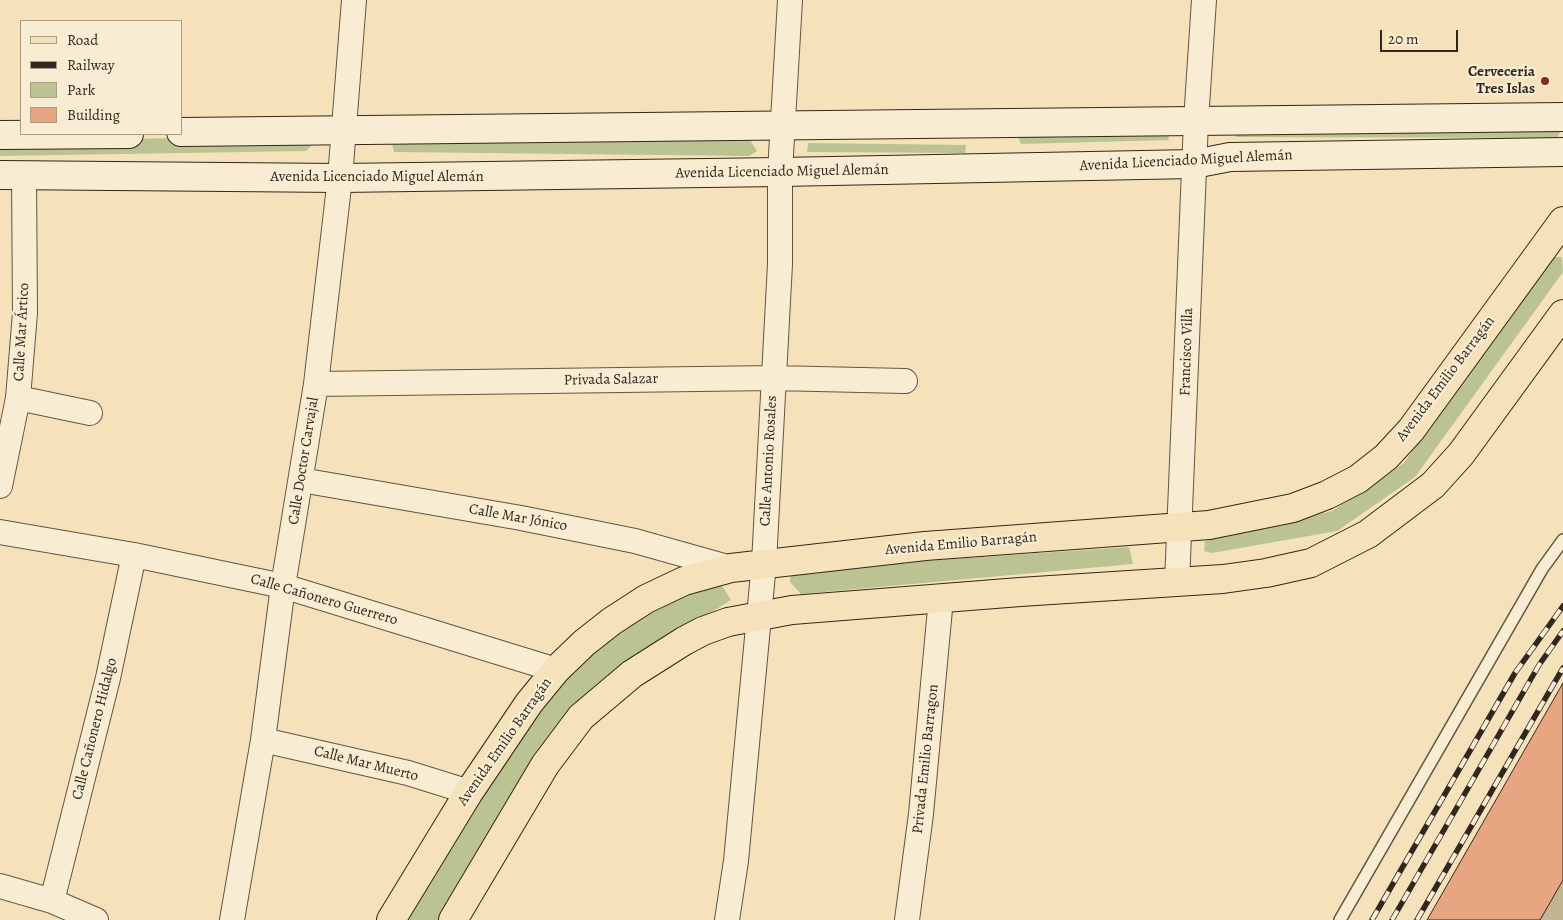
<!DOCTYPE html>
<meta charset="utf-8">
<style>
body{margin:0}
#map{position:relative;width:1563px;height:920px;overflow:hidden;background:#f5e2ba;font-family:Alegreya,serif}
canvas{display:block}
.legend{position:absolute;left:20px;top:20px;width:162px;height:115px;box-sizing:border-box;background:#f8ecd2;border:1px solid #a89d8a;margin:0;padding:6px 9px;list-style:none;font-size:15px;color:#30271e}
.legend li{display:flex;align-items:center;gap:10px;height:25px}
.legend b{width:25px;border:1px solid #a89d8a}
.scale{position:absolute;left:1380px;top:30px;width:78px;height:22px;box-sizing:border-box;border:2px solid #30271e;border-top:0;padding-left:6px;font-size:15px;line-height:18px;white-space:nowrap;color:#30271e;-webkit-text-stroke:4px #f8ecd2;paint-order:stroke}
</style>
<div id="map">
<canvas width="1563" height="920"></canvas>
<ul class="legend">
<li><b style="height:6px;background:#f5e2ba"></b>Road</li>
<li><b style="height:6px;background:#30271e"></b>Railway</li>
<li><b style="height:14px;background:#bac391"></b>Park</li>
<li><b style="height:14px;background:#e7a582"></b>Building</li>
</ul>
<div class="scale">20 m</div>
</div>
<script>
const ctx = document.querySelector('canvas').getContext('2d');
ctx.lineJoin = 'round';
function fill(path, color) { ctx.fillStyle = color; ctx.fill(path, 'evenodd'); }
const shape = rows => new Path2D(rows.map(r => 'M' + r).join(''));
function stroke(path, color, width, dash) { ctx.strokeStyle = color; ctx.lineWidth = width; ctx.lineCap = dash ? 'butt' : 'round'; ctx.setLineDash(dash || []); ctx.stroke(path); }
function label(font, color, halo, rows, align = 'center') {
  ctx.font = font + ' Alegreya,serif'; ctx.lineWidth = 4.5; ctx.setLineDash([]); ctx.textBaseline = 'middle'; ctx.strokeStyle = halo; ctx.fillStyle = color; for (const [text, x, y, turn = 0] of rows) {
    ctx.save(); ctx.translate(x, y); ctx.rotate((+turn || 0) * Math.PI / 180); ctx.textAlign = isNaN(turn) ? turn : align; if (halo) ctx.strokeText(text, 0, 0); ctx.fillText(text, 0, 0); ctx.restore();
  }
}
fill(shape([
 [1231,125,1561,130,1557,138,1236,137],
 [1167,130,1169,140,1021,144,1019,139,1021,133],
 [305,136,314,143,306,151,0,156,0,141],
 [390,136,750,140,757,151,749,156,394,152],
 [808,143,966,145,965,153,807,152],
 [1546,257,1562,257,1563,272,1415,477,1337,531,1212,553,1204,551,1205,541,1332,511,1404,463],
 [1129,547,1133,564,801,594,790,582,791,570],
 [711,579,723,587,731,600,596,684,559,726,440,920,399,920,570,666,627,623]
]), '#bac391');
fill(shape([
 [1563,685,1563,920,1428,920]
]), '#0003');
const building = shape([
 [1563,683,1563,880,1540,920,1427,920,1563,683]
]);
fill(building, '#e7a582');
stroke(building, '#30271e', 1);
const service = shape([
 [1340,920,1542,569,1563,540]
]);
const minor = shape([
 [316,384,774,378,905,381],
 [18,398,90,413],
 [301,480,521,518,635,541,731,568],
 [0,486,18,398,25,313,24,176],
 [0,532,134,555,283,586,556,670],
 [1177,583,1196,121,1204,0],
 [263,740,408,773,469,792],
 [0,886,52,901,96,920],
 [52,901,108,678,134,555],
 [232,920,263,740,283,586,316,384,340,178,354,0],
 [727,920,736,861,764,563,780,264,780,172,790,0],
 [907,920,921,814,941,598]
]);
const secondary = shape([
 [181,132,1563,117],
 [0,135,129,134],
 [0,175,340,178,780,172,1194,164,1230,157,1563,152]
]);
const primary = shape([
 [391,920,469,792,529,703,556,670,584,643,612,621,646,599,684,581,731,568,925,546,1209,525,1293,508,1327,495,1358,479,1386,457,1411,430,1563,221],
 [453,920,545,765,581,717,632,674,684,641,703,631,728,622,792,610,1020,592,1223,579,1266,573,1311,563,1368,534,1433,485,1461,454,1563,314]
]);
stroke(service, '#615645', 14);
stroke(minor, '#615645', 26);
stroke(secondary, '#30271e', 30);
stroke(primary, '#30271e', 30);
stroke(service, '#f8ecd2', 11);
stroke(minor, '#f8ecd2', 24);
stroke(secondary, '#f8ecd2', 28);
stroke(primary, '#f5e2ba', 28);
const rail = shape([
 [1372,920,1515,673,1563,606],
 [1392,920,1539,665,1563,631],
 [1417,920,1563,668]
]);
stroke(rail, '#30271e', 5.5);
stroke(rail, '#f8ecd2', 4, [11]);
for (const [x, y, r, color] of [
 [1545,81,5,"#8f2418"]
]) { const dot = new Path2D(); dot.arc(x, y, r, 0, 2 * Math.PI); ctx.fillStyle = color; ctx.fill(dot); stroke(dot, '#f8ecd2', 2); }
label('bold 15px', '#30271e', '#f8ecd2', [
 ["Cerveceria",1535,72],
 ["Tres Islas",1535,89]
], 'right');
label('15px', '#30271e', '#f8ecd2', [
 ["Avenida Licenciado Miguel Alemán",1186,161,-3],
 ["Avenida Licenciado Miguel Alemán",782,172,-1],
 ["Avenida Licenciado Miguel Alemán",377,177],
 ["Calle Mar Ártico",22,332,-87],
 ["Francisco Villa",1187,352,-88],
 ["Avenida Emilio Barragán",1446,379,-53],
 ["Privada Salazar",611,380,-1],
 ["Calle Doctor Carvajal",304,461,-81],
 ["Calle Antonio Rosales",769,461,-87],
 ["Calle Mar Jónico",518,518,10],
 ["Avenida Emilio Barragán",961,544,-5],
 ["Calle Cañonero Guerrero",324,600,16],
 ["Calle Cañonero Hidalgo",95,729,-76],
 ["Avenida Emilio Barragán",505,742,-55],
 ["Privada Emilio Barragon",926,759,-84],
 ["Calle Mar Muerto",366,764,14]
]);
</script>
